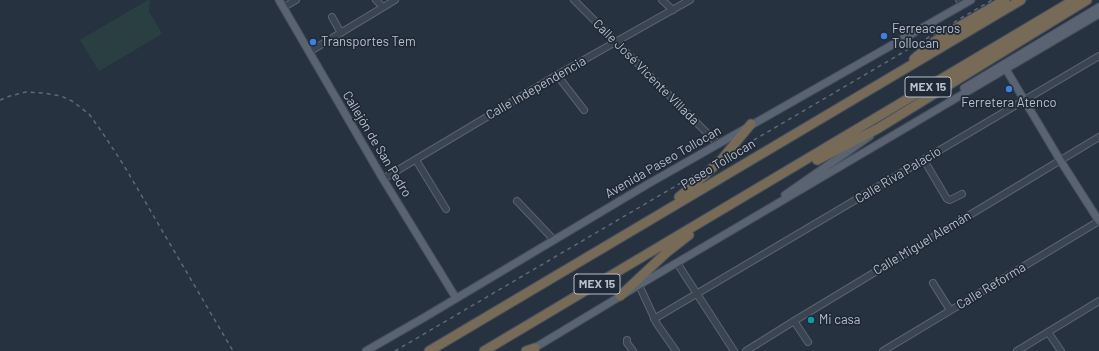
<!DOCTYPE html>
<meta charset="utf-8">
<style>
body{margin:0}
canvas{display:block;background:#273241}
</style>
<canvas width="1099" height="351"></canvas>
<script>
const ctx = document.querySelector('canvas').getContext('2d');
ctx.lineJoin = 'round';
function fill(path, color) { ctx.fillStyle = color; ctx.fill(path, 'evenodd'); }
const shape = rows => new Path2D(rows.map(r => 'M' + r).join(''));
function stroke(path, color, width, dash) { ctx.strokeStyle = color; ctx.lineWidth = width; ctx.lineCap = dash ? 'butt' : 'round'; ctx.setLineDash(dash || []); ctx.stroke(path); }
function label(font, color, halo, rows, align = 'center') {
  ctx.font = font + ' Barlow,sans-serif'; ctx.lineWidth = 3.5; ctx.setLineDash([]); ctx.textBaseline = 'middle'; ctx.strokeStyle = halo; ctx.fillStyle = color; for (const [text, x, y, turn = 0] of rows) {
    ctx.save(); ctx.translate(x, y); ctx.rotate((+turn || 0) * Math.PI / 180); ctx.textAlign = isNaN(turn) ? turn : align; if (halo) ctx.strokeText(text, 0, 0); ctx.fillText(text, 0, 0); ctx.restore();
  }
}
fill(shape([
 [148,0,150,0,149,11,162,34,99,71,80,40]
]), '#293f42');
const minor = shape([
 [376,0,383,7],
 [574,0,718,144],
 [662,0,673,10],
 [959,0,960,1],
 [284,7,296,0],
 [332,17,341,33],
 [309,52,395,0],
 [557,75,584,110],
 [416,160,446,209],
 [924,160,947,199,950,200,962,194],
 [383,179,557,75,690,0],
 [517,201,554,240],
 [677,263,734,351],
 [933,283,950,310],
 [639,285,657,324,676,351],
 [654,319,1099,56],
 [794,321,808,342],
 [1048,332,1061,351],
 [627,340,627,343,633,351],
 [746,351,794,321,1099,137],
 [883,351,1099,221],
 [1017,351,1099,301]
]);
const major = shape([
 [279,0,383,179,456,298],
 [1004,66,1060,160,1099,221],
 [964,88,1099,7],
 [785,195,870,136],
 [531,350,639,285,1099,14],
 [366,351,425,317,648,184,971,0]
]);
const highway = shape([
 [914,59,934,42,945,35,1005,0],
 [817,160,877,129,1087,0],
 [679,197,696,183,722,159,751,124],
 [620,296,666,253,689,235],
 [429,351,1021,0],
 [484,351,1074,0],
 [526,351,535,348]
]);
stroke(minor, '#59626e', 8);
stroke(major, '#454d5a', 9);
stroke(highway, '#464f5b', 11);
stroke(minor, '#3b4451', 6);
stroke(major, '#596371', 7);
stroke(highway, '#776b58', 9);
stroke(shape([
 [0,100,10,96,26,92,43,93,61,96,72,101,89,114,102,132,123,164,233,351],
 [395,351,992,0]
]), '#5d6878', 1.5, [4, 4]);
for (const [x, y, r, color] of [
 [884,36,4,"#3f7fe0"],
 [313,42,4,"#3f7fe0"],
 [1009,89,4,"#3f7fe0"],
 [811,320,4,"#0f9aa8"]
]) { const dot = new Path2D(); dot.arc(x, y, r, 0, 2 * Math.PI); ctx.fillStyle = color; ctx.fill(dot); stroke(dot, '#202936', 1.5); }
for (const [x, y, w] of [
 [928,87,46],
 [597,284,46]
]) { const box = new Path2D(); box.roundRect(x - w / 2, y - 10, w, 20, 3); ctx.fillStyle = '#202936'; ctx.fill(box); stroke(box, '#b8bfcb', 1); }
label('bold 12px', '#b8bfcb', null, [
 ["MEX 15",928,87],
 ["MEX 15",597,284]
]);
label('13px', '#b8bfcb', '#202936', [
 ["Ferreaceros",892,29],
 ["Tollocan",892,44],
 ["Transportes Tem",321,42],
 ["Ferretera Atenco",1009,103,"center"],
 ["Mi casa",819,320]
], 'left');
label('13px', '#b8bfcb', '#202936', [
 ["Calle José Vicente Villada",646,72,45],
 ["Calle Independencia",536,88,-30],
 ["Callejón de San Pedro",377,144,59],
 ["Avenida Paseo Tollocan",663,162,-30],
 ["Paseo Tollocan",718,164,-31],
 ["Calle Riva Palacio",898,175,-31],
 ["Calle Miguel Alemán",922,243,-31],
 ["Calle Reforma",991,286,-31]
]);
</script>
